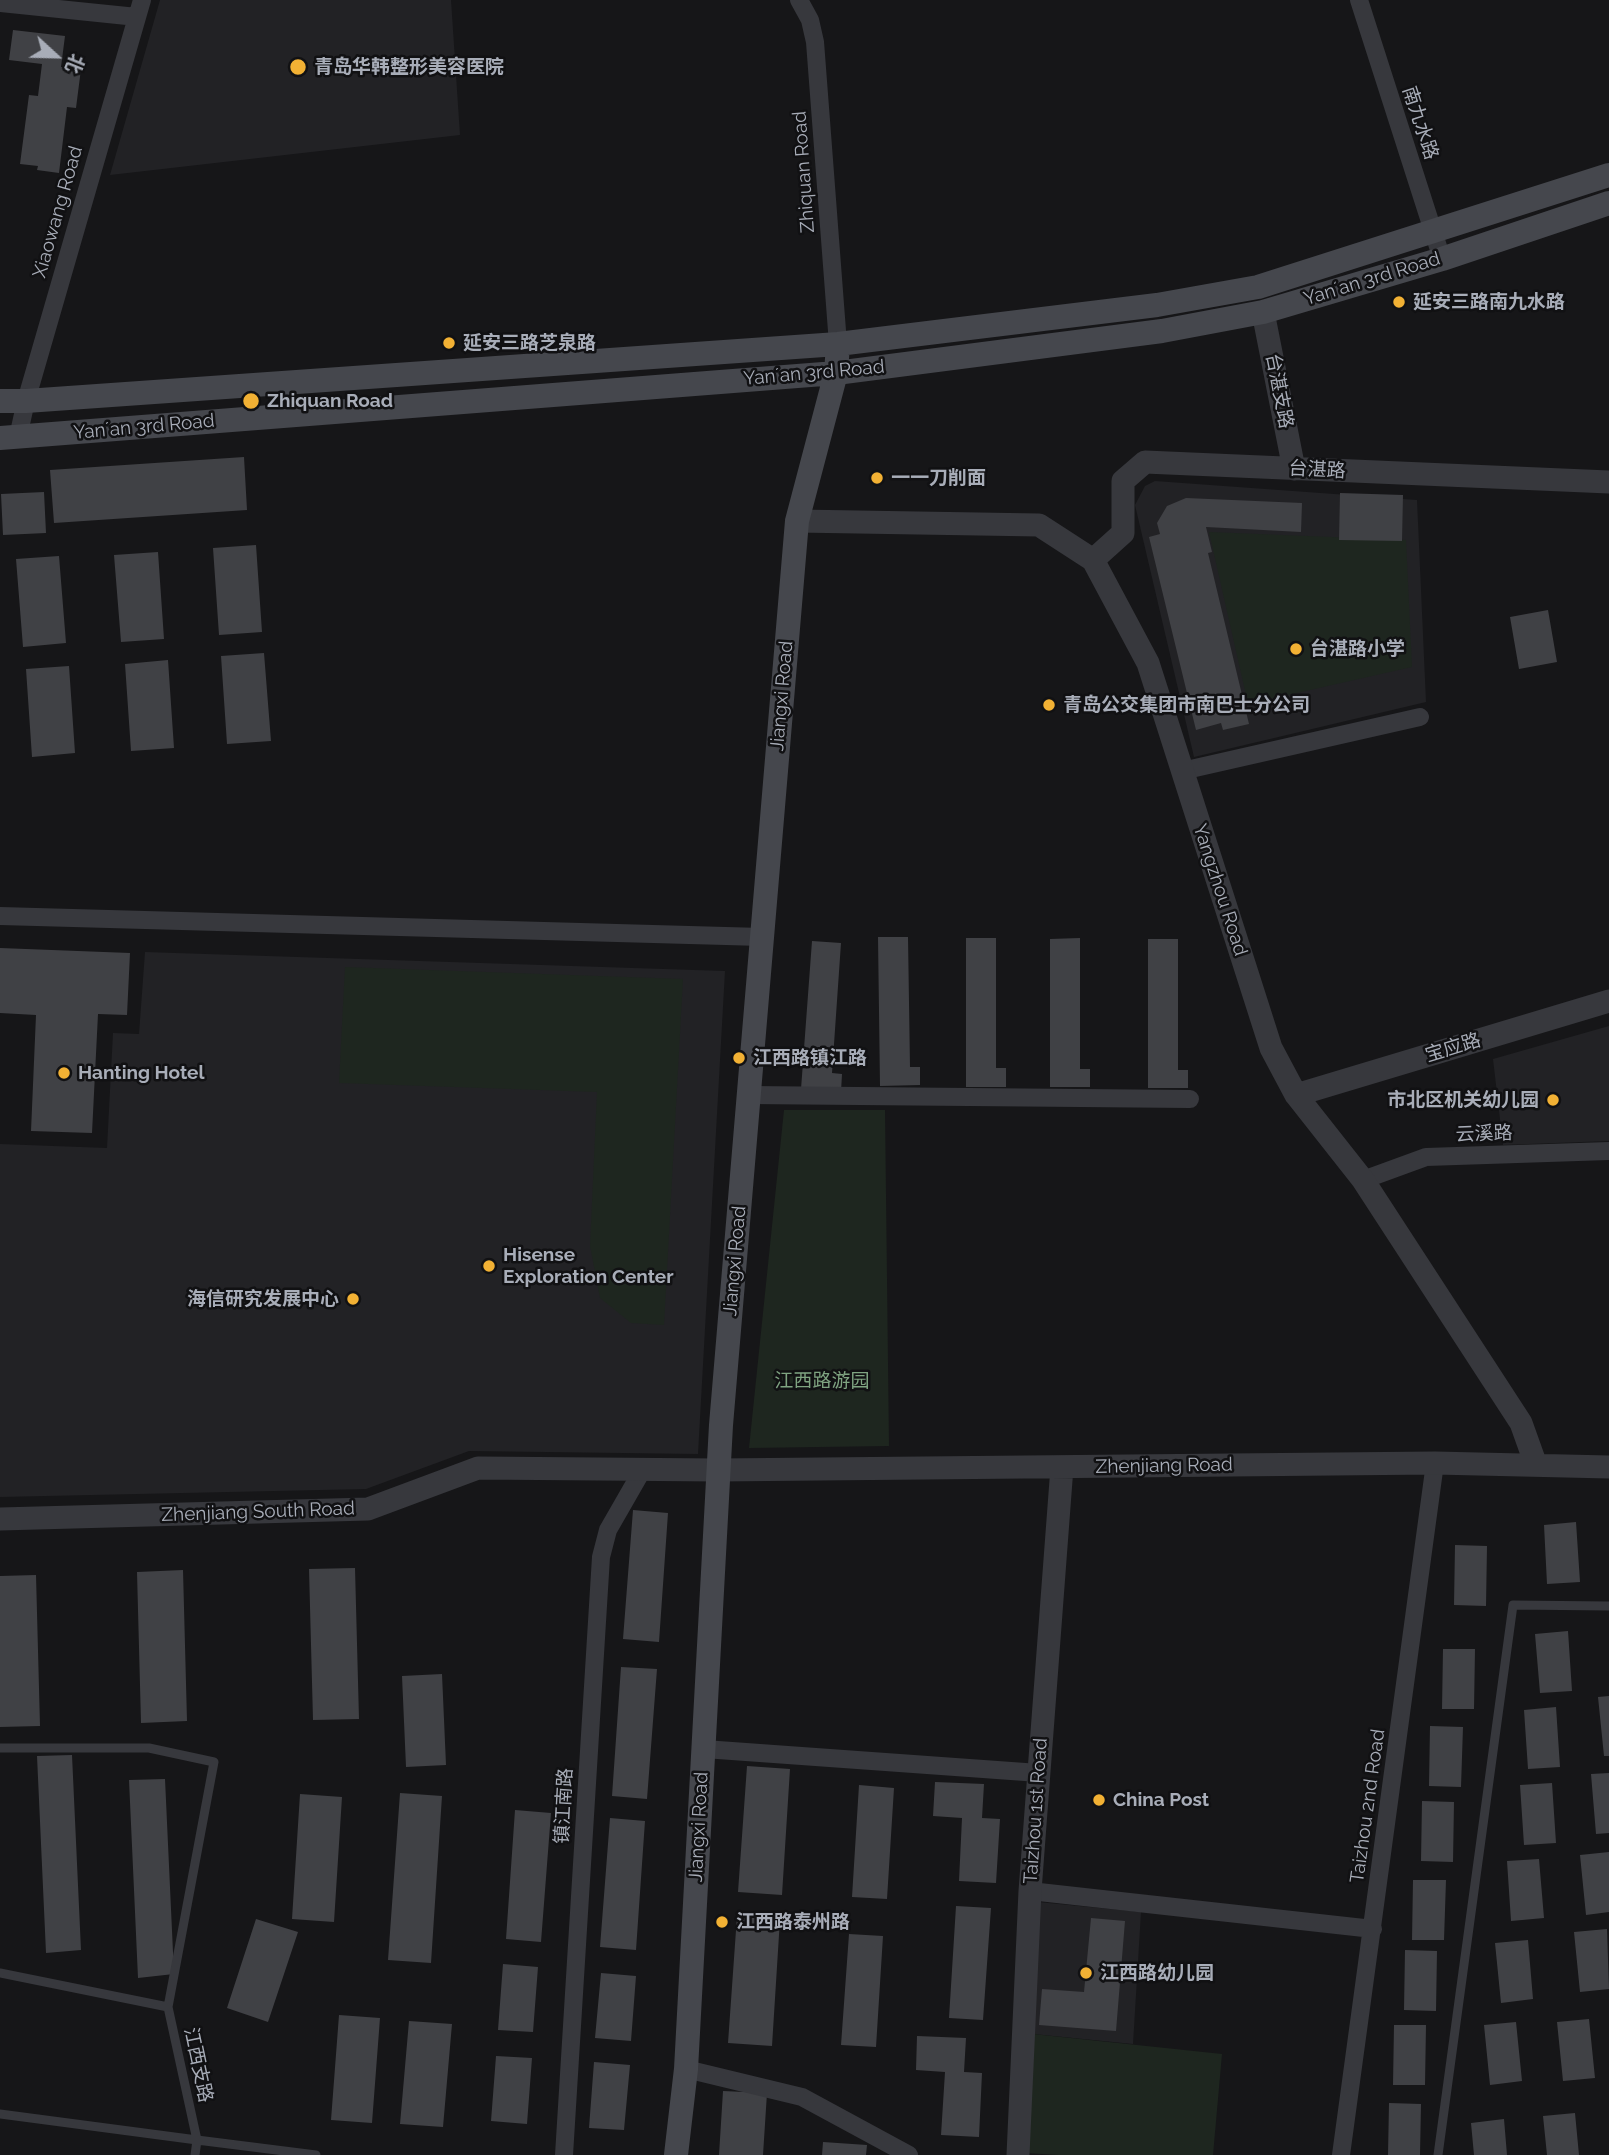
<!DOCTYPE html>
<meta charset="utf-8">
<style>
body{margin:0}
#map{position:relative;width:1609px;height:2155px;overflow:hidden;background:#161618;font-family:Raleway,"Noto Sans SC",sans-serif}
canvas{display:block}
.north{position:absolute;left:21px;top:21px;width:70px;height:70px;-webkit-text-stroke:5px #111113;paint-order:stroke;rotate:112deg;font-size:19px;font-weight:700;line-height:28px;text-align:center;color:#a8adb8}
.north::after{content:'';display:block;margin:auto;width:24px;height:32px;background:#a8adb8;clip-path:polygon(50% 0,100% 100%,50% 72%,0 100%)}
</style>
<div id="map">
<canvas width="1609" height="2155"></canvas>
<div class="north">北</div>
</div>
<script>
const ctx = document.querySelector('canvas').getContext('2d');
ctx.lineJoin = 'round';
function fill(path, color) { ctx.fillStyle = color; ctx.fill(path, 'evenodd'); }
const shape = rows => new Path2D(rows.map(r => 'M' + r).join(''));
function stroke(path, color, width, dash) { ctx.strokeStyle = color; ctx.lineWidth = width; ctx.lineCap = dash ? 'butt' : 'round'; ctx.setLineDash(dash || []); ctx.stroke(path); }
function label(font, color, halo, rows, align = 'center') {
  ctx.font = font + ' Raleway,"Noto Sans SC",sans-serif'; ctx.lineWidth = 5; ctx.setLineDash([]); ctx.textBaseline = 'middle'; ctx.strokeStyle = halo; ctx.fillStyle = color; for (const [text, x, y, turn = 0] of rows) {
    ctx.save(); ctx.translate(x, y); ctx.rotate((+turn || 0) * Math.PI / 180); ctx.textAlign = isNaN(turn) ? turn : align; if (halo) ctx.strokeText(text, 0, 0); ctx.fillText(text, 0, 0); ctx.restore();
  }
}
fill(shape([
 [160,0,451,0,460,135,110,175],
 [1155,481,1417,500,1426,702,1194,757,1135,505,1145,486],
 [145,952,725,971,698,1454,469,1451,366,1489,0,1497,0,1144,107,1148,113,1033,139,1034],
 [1609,1026,1609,1141,1503,1145,1493,1059],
 [1038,1902,1141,1912,1133,2044,1033,2034]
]), '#222225');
fill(shape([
 [1209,532,1406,540,1412,667,1248,704],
 [345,967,683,979,664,1325,631,1323,600,1298,590,1246,597,1092,339,1083],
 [784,1110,885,1110,889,1446,749,1448],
 [1033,2034,1222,2054,1213,2155,1058,2155,1025,2153]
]), '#1e261f');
fill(shape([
 [13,30,65,36,61,67,81,69,76,108,67,107,59,173,37,170,38,166,20,164,29,95,38,96,42,64,9,60],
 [244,457,247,510,54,523,50,470],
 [44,492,46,533,3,535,1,494],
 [1340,493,1403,495,1402,541,1339,540],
 [1186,498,1302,503,1301,532,1206,527,1212,552,1208,553,1249,724,1223,730,1221,723,1196,730,1149,537,1160,534,1157,523,1167,506],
 [256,545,262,632,219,635,213,548],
 [158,552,164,639,121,642,114,555],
 [59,556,66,643,23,647,16,559],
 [1548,610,1557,662,1519,669,1510,617],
 [264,653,271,741,227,744,221,656],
 [168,660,174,748,131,751,125,664],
 [69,666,75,753,32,757,26,669],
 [878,937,908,937,910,1067,920,1067,920,1085,880,1086],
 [966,938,996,938,996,1068,1006,1068,1006,1087,966,1087],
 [1080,938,1080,1069,1090,1069,1090,1087,1050,1087,1050,939],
 [1148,939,1178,939,1178,1070,1188,1070,1188,1088,1148,1088],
 [812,941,841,943,832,1073,842,1074,841,1092,801,1089],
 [0,948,130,953,127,1015,98,1014,92,1133,31,1131,36,1015,0,1013],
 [633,1510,668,1513,659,1642,623,1639],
 [1576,1522,1580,1582,1547,1584,1544,1525],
 [1455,1545,1487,1546,1486,1606,1454,1605],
 [355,1568,359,1719,313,1720,309,1569],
 [183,1570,187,1721,141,1723,137,1572],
 [36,1575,40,1726,0,1727,0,1576],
 [1568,1631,1572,1691,1540,1693,1535,1634],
 [1443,1649,1475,1649,1474,1709,1442,1709],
 [621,1667,657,1669,647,1799,612,1796],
 [442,1674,446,1765,406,1767,402,1676],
 [1609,1696,1609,1756,1604,1756,1598,1697],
 [1556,1707,1560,1767,1528,1769,1524,1710],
 [1430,1726,1463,1727,1461,1787,1429,1786],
 [72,1755,81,1950,46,1953,37,1756],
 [747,1766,790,1769,782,1895,738,1892],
 [1609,1773,1609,1833,1596,1834,1591,1774],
 [165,1779,174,1974,138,1978,129,1780],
 [935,1782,984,1784,982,1818,1000,1819,996,1883,959,1881,962,1818,933,1816],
 [1552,1783,1556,1843,1524,1845,1520,1785],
 [859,1785,894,1788,887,1899,852,1897],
 [400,1793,442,1796,431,1963,388,1960],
 [300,1794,342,1797,334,1922,292,1919],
 [1422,1801,1454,1802,1453,1862,1421,1861],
 [515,1810,551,1813,541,1942,506,1939],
 [610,1818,645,1821,636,1950,600,1947],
 [1609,1852,1609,1912,1586,1915,1580,1855],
 [1539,1859,1544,1918,1511,1921,1507,1861],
 [1413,1880,1446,1880,1444,1940,1412,1940],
 [956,1906,991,1908,983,2020,949,2018],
 [737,1916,780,1919,772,2046,728,2043],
 [1091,1918,1125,1921,1116,2031,1039,2025,1042,1989,1084,1992],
 [256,1919,298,1932,268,2022,227,2008],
 [1607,1929,1609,1989,1580,1992,1574,1932],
 [849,1934,883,1936,876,2047,841,2045],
 [1528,1940,1533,1999,1501,2003,1495,1943],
 [1405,1950,1437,1951,1436,2011,1404,2010],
 [503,1964,538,1967,533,2032,498,2030],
 [601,1973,636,1976,631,2041,595,2038],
 [339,2015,380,2018,372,2123,331,2120],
 [1589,2019,1595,2078,1563,2081,1557,2022],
 [409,2021,452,2024,443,2127,400,2124],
 [1516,2022,1522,2081,1490,2085,1484,2025],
 [1394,2025,1426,2025,1425,2085,1393,2085],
 [917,2036,966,2038,964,2072,982,2073,979,2137,941,2135,945,2072,916,2070],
 [496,2056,532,2058,527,2124,491,2121],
 [594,2062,630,2065,624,2130,589,2128],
 [723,2091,767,2093,763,2155,719,2155],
 [1389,2103,1421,2104,1420,2155,1388,2155],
 [1575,2113,1579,2155,1547,2155,1543,2116],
 [1504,2119,1507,2155,1474,2155,1471,2123],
 [823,2142,867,2145,866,2155,822,2155]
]), '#404145');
stroke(shape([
 [0,1748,149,1748,214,1762,168,2007],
 [0,1973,168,2007,197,2140,316,2155],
 [0,2114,197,2140,195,2155],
 [1438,2155,1513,1605,1609,1606]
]), '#37383d', 9);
stroke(shape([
 [799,0,810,20,815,42,838,344],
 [1359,0,1442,259],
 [0,3,137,17],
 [18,437,26,401,142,0],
 [1182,771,1420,717],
 [0,916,762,937],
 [748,1095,1190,1099],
 [1363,1180,1426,1157,1609,1151],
 [704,1749,1039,1773],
 [1030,1891,1373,1929],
 [686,2069,802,2097,909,2155],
 [564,2155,601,1557,608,1530,643,1469],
 [1341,2155,1435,1463]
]), '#37383d', 18);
stroke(shape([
 [1263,312,1294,469],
 [797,521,1039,525,1093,560,1148,663,1271,1048,1296,1095,1363,1180,1521,1423,1536,1465],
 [1093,560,1123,533,1123,481,1145,462,1609,482],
 [1296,1095,1609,1001],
 [0,1519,368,1509,478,1468,718,1470,1435,1463,1609,1467],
 [1018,2155,1030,1891,1062,1467]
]), '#37383d', 23);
stroke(shape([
 [0,401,26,401,838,344,1157,305,1258,287,1609,175],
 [0,438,836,373,1162,331,1263,312,1442,259,1609,203],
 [676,2155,686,2069,721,1425,797,521,836,373,838,344]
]), '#45474d', 24);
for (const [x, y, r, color] of [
 [298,67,9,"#f2b134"],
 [1399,302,7,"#f2b134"],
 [449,343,7,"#f2b134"],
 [251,401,9,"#f2b134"],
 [877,478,7,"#f2b134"],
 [1296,649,7,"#f2b134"],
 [1049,705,7,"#f2b134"],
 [739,1058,7,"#f2b134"],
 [64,1073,7,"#f2b134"],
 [1553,1100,7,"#f2b134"],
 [489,1266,7,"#f2b134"],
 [353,1299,7,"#f2b134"],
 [1099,1800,7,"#f2b134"],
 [722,1922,7,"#f2b134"],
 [1086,1973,7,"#f2b134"]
]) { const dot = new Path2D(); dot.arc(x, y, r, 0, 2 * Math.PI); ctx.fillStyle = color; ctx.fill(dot); stroke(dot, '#111113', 2.5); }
label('bold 19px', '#a8adb8', '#111113', [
 ["青岛华韩整形美容医院",314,67],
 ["延安三路南九水路",1413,302],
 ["延安三路芝泉路",463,343],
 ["Zhiquan Road",267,401],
 ["一一刀削面",891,478],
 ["台湛路小学",1310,649],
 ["青岛公交集团市南巴士分公司",1063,705],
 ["江西路镇江路",753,1058],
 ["Hanting Hotel",78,1073],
 ["市北区机关幼儿园",1539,1100,"right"],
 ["Hisense",503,1255],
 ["Exploration Center",503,1277],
 ["海信研究发展中心",339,1299,"right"],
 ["China Post",1113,1800],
 ["江西路泰州路",736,1922],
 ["江西路幼儿园",1100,1973]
], 'left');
label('19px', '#a8adb8', '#111113', [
 ["南九水路",1420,123,72],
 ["Zhiquan Road",804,172,-94],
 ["Xiaowang Road",58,212,-74],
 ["Yan´an 3rd Road",1372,279,-17],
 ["Yan´an 3rd Road",814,373,-5],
 ["台湛支路",1279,391,79],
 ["Yan´an 3rd Road",144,427,-5],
 ["台湛路",1317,470,3],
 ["Jiangxi Road",782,696,-85],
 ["Yangzhou Road",1220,890,72],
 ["宝应路",1453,1048,-17],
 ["云溪路",1484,1134,-2],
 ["Jiangxi Road",735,1261,-85],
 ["Zhenjiang Road",1164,1466,-1],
 ["Zhenjiang South Road",258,1512,-2],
 ["镇江南路",564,1806,-87],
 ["Taizhou 2nd Road",1368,1806,-82],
 ["Taizhou 1st Road",1036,1811,-86],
 ["Jiangxi Road",699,1827,-87],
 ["江西支路",198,2065,78]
]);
label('19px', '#7fa381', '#111113', [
 ["江西路游园",822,1381]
]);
</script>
